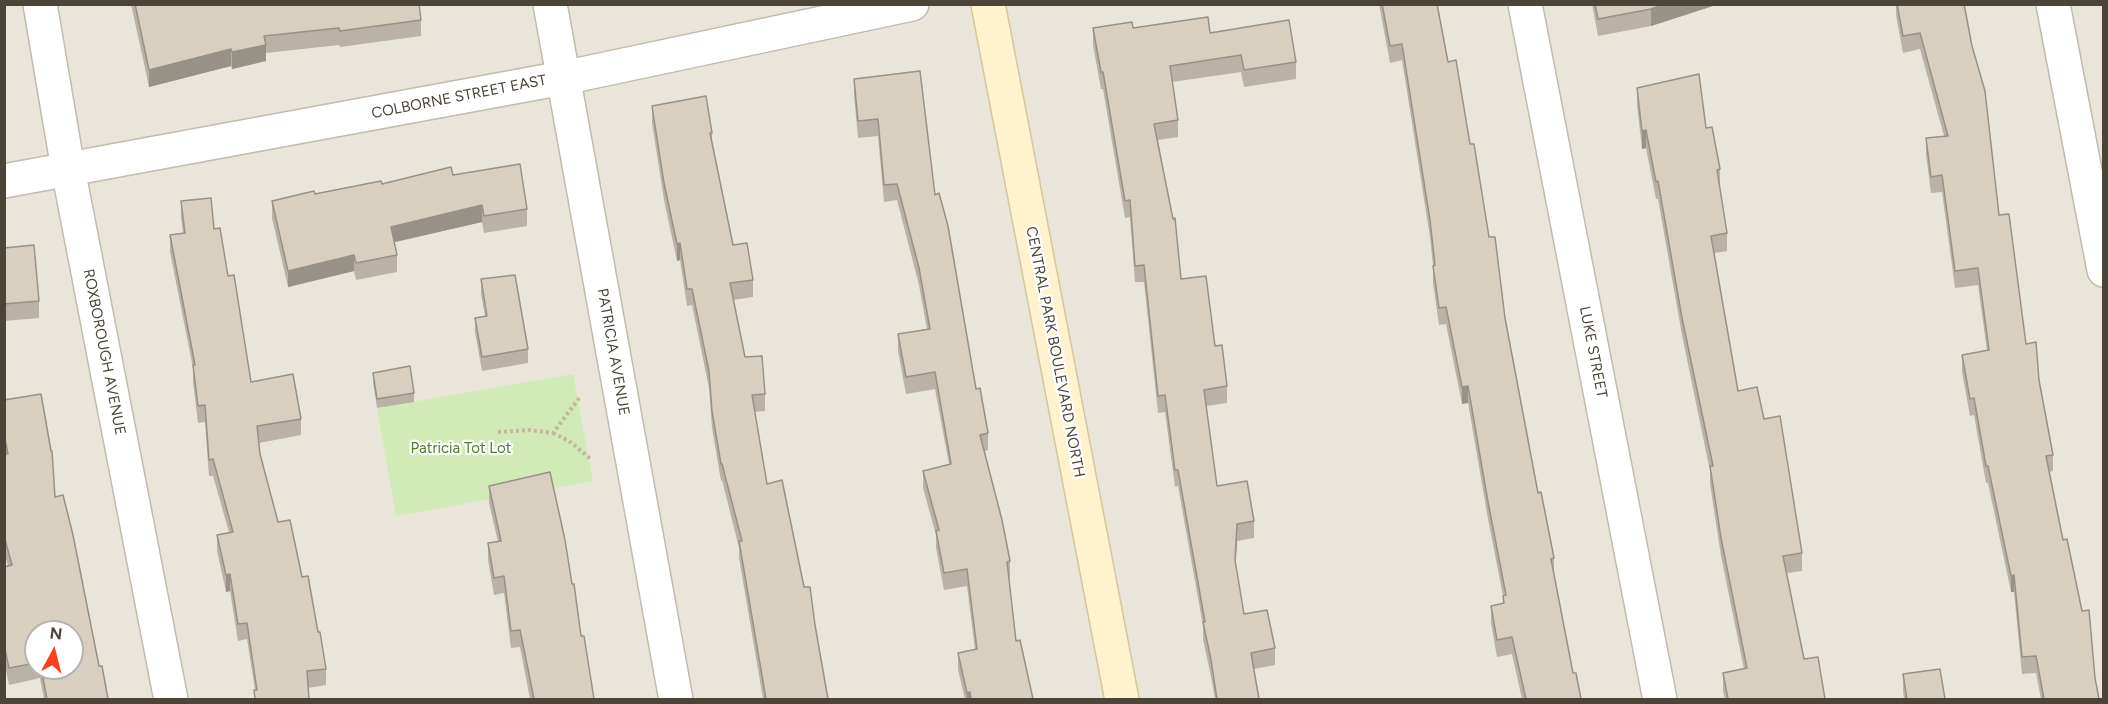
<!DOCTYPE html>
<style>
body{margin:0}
#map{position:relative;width:2108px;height:704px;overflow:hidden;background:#f6f3ec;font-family:Figtree,sans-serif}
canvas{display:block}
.frame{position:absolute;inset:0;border:6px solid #4b4439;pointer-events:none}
.north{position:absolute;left:24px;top:620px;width:60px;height:60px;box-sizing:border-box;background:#fff;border:2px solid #b7b4b0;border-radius:50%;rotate:7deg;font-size:16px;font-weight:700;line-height:24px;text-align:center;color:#4b4439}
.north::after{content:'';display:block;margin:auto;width:21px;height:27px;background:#fc3f1d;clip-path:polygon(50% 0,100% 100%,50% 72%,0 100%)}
</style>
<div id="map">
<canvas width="2108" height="704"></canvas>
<div class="frame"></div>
<div class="north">N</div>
</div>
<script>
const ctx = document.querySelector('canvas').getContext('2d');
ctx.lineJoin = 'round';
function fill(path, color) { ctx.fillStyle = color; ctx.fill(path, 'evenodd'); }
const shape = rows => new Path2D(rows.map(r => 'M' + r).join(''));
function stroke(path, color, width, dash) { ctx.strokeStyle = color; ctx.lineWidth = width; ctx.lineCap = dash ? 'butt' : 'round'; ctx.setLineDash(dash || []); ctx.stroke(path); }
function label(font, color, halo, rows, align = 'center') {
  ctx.font = font + ' Figtree,sans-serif'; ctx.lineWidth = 4.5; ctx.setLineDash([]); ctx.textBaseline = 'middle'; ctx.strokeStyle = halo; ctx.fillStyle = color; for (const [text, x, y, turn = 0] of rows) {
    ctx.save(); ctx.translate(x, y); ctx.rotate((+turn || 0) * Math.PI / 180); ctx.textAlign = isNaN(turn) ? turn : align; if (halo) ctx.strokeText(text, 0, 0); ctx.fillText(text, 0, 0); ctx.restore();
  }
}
fill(shape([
 [4,5,2103,5,2103,699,5,699],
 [36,632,72,632,72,668,36,668]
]), '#eae5da');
fill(shape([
 [573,374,593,481,396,516,377,408]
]), '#d2eab5');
const street = shape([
 [40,4,68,169,171,700],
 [550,4,676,700],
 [1525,4,1660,700],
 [2053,4,2104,270],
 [4,181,563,78,912,4]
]);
const secondary = shape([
 [988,4,1122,700]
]);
stroke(street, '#c2bbae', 36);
stroke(secondary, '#d6c79b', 36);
stroke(shape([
 [498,432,529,430,553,433,580,397],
 [553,433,569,441,592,460]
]), '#c4b79f', 4, [3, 3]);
stroke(street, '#fff', 33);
stroke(secondary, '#fff3cd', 33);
fill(shape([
 [131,4,419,4,421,20,421,36,340,47,339,45,266,53,266,61,232,69,231,66,149,87],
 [1379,4,1437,4,1448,62,1470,144,1505,318,1538,493,1554,558,1554,575,1573,673,1581,699,1522,699,1512,654,1497,657,1491,623,1491,606,1503,604,1503,596,1488,519,1468,403,1462,404,1446,324,1439,325,1433,283,1433,266,1430,237,1402,60,1390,63],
 [1592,4,1719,4,1651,26,1598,36],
 [1896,4,1964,4,1999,215,2026,344,2039,380,2053,455,2053,471,2049,472,2063,540,2099,699,2041,699,2036,673,2022,674,2014,592,2011,592,1988,483,1986,483,1974,415,1970,416,1962,372,1962,355,1987,351,1978,285,1955,288,1942,192,1931,193,1926,155,1926,138,1944,136,1920,49,1903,53,1896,15],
 [1093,28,1133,28,1210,33,1296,62,1296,79,1244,87,1241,72,1172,82,1178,120,1178,137,1158,140,1181,279,1215,346,1227,386,1227,403,1206,406,1217,486,1254,521,1254,538,1237,541,1235,565,1244,614,1275,648,1275,665,1254,669,1259,699,1215,699,1211,677,1203,639,1203,626,1178,486,1175,487,1165,412,1158,413,1144,282,1135,282,1130,217,1125,218,1103,89,1101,89,1093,45],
 [854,79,935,195,976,389,988,433,988,450,985,451,1010,561,1010,578,1009,578,1016,641,1033,699,965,699,958,670,958,653,975,650,967,586,944,590,936,548,936,535,923,488,923,471,949,464,935,389,906,394,898,351,898,334,927,329,919,285,897,200,884,202,878,136,858,138,854,95],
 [1637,88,1706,128,1720,169,1720,187,1727,233,1727,251,1714,253,1738,391,1764,419,1802,553,1802,571,1787,573,1804,659,1825,699,1725,699,1723,691,1723,673,1744,669,1721,556,1710,484,1710,471,1682,335,1658,199,1656,199,1646,148,1642,149,1637,105],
 [652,106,712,133,712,146,733,245,753,280,753,297,733,300,745,357,765,394,765,411,754,412,767,484,804,587,815,625,828,699,763,699,739,558,739,548,722,480,721,481,712,428,709,388,692,305,687,306,680,260,677,261,664,200,652,123],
 [453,175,527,209,527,226,484,233,482,222,394,242,397,255,397,272,356,280,354,271,288,287,272,218,272,201,315,194],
 [181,201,214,229,228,276,251,382,301,419,301,435,259,443,260,454,278,522,302,577,318,632,326,669,326,685,308,688,309,699,254,699,255,690,247,639,238,641,230,591,226,592,217,551,217,535,229,532,213,476,209,476,205,422,198,423,193,382,193,368,170,252,170,235,183,233,181,217],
 [4,248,39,301,39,318,4,321],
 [481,279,528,349,528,363,482,371,475,332,475,318,485,316,481,294],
 [373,373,414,393,414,402,377,408,373,382],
 [4,400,55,497,108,699,44,699,40,678,9,685,4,661,4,567,8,566,4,552],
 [36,632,72,668,36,668],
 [489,486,572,584,581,636,594,699,530,699,520,647,511,648,504,593,494,595,488,560,488,543,498,542,489,503],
 [1903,674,1945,699,1904,699,1903,691]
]), '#bab2a6');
fill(shape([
 [1665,4,1719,4,1651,26,1651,9],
 [266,45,266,61,232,69,232,52],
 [231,49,231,66,149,87,149,70],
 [1646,130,1646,148,1642,149,1642,131],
 [482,205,482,222,391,243,391,227],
 [680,243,680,260,677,261,677,244],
 [354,255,354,271,288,287,288,271],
 [1468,386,1468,403,1462,404,1462,387],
 [1237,524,1237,541,1235,577,1235,560],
 [230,574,230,591,226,592,226,575],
 [2014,575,2014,592,2011,592,2011,576],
 [970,692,970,699,967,699,967,693]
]), '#979187');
const building = shape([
 [135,4,419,4,421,20,340,31,339,28,264,36,266,45,232,52,231,49,149,70,135,4],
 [1382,4,1437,4,1448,62,1456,60,1470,144,1474,144,1489,237,1495,237,1505,318,1538,493,1541,492,1554,558,1551,559,1573,673,1576,673,1581,699,1526,699,1512,637,1497,640,1491,606,1504,603,1503,596,1506,595,1488,502,1468,386,1462,387,1446,307,1439,308,1433,266,1435,265,1430,220,1402,44,1390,46,1382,4],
 [1595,4,1665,4,1651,9,1598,19,1595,4],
 [1897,4,1964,4,1972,46,1985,91,1999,215,2009,214,2026,344,2036,342,2039,380,2053,455,2046,456,2063,540,2067,539,2082,611,2089,610,2095,678,2099,699,2044,699,2036,656,2022,657,2014,575,2011,576,1988,466,1986,466,1974,398,1970,399,1962,355,1989,350,1978,268,1955,271,1942,175,1931,177,1926,138,1948,136,1920,33,1903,36,1897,4],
 [1208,17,1210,33,1289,20,1296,62,1244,70,1241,55,1170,66,1178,120,1154,124,1173,219,1175,218,1181,279,1206,276,1215,346,1222,345,1227,386,1204,390,1217,486,1247,481,1254,521,1237,524,1235,560,1244,614,1267,610,1275,648,1251,653,1259,699,1217,699,1211,660,1203,622,1205,622,1178,470,1175,470,1165,395,1158,396,1144,265,1135,266,1130,200,1125,201,1103,72,1101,72,1093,28,1132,22,1133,28,1208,17],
 [920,71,935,195,939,193,948,226,976,389,980,388,988,433,980,435,1002,520,1010,561,1007,562,1016,641,1020,640,1033,699,971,699,970,692,967,693,958,653,977,649,967,569,944,573,936,531,939,530,923,471,951,464,935,372,906,377,898,334,930,329,919,268,897,184,884,185,878,119,858,121,854,79,920,71],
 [1699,74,1706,128,1712,127,1720,169,1717,170,1727,233,1711,236,1738,391,1757,387,1764,419,1780,416,1802,553,1783,556,1804,659,1818,657,1825,699,1728,699,1723,673,1747,668,1721,538,1710,466,1713,466,1682,318,1658,181,1656,182,1646,130,1642,131,1637,88,1699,74],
 [706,96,712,133,710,133,733,245,747,243,753,280,730,283,745,357,762,356,765,394,752,395,767,484,782,480,804,587,810,587,815,625,828,699,766,699,739,541,742,541,722,464,721,464,712,411,709,371,692,289,687,289,680,243,677,244,664,183,652,106,706,96],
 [520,164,527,209,484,216,482,205,391,227,397,255,356,263,354,255,288,271,272,201,314,191,315,194,381,181,382,184,451,167,453,175,520,164],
 [211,198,214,229,220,228,228,276,234,275,251,382,293,374,301,419,257,426,260,454,278,522,290,520,302,577,308,576,318,632,320,632,326,669,307,671,309,699,255,699,254,690,257,690,247,623,238,624,230,574,226,575,217,535,233,532,213,459,209,460,205,405,198,406,193,365,195,365,170,235,185,233,181,201,211,198],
 [34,245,39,301,4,304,4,248,34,245],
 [515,275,528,349,482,357,475,318,487,316,481,279,515,275],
 [410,366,414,393,377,399,373,373,410,366],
 [41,394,51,451,52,451,55,497,63,495,73,535,99,666,102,666,108,699,47,699,41,668,72,668,72,632,36,632,36,663,9,668,4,645,4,567,12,565,4,536,4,454,8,454,4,434,4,400,41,394],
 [550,472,565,540,572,584,574,584,581,636,584,636,594,699,534,699,520,630,511,631,504,576,494,578,488,543,501,541,489,486,550,472],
 [1940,669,1945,699,1907,699,1903,674,1940,669]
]);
fill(building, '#d8cfc1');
stroke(building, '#979187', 1.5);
label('15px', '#4b4439', '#fff', [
 ["COLBORNE STREET EAST",459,97,-11],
 ["ROXBOROUGH AVENUE",104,352,79],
 ["PATRICIA AVENUE",613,352,80],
 ["CENTRAL PARK BOULEVARD NORTH",1055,352,79],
 ["LUKE STREET",1593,352,79]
]);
label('15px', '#4a7f2a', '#fff', [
 ["Patricia Tot Lot",461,449]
]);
</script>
